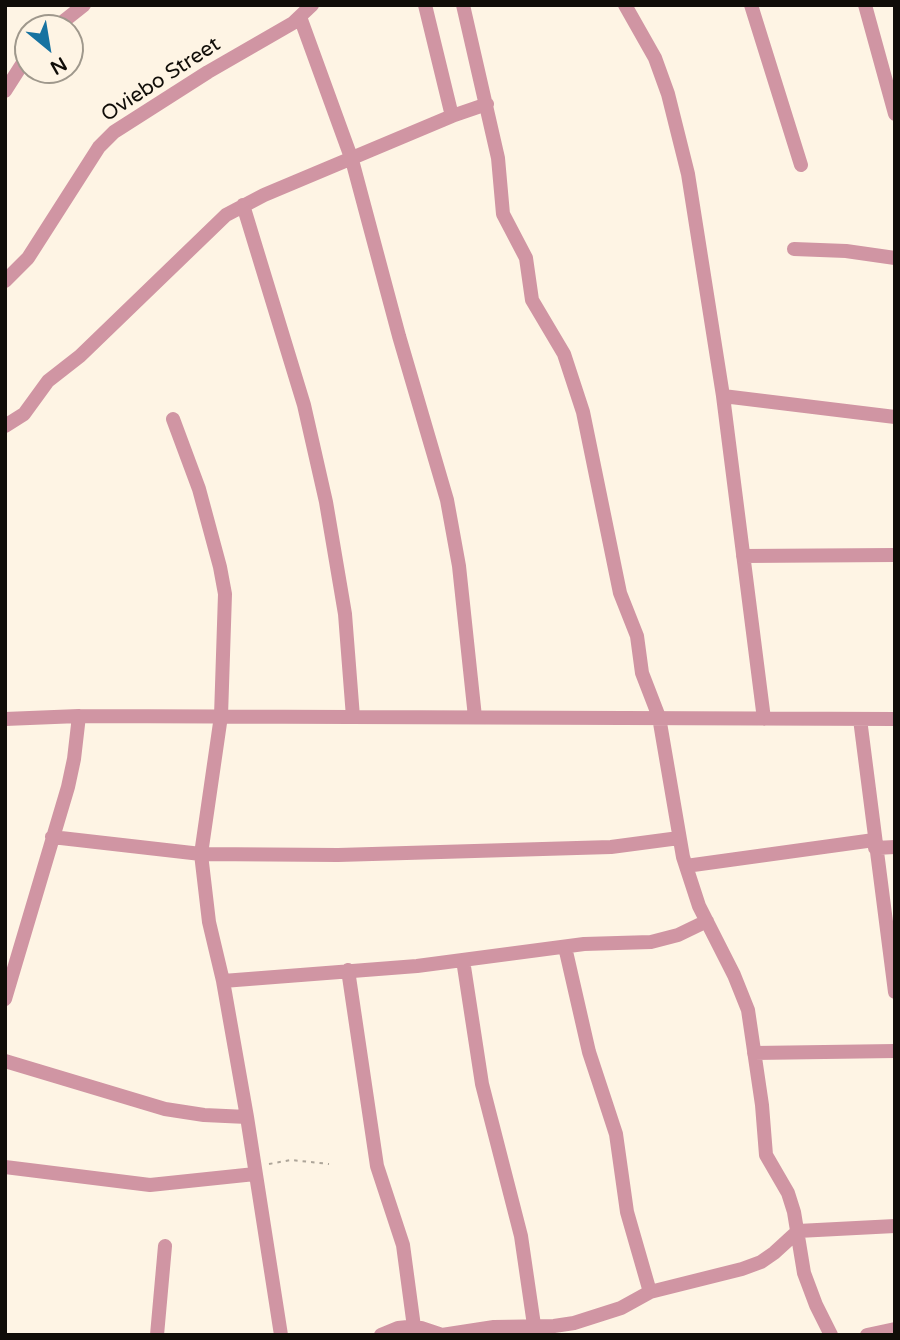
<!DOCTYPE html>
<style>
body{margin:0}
#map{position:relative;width:900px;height:1340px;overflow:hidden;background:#fef4e4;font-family:"Varela Round",sans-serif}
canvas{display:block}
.frame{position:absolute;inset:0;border:7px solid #100d08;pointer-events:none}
.north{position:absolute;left:14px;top:14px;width:70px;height:70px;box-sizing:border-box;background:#fef4e4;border:2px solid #9f988c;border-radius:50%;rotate:150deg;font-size:19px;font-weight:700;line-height:28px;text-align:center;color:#100d08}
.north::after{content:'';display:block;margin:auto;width:24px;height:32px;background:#1773a1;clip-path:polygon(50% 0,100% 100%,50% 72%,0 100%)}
</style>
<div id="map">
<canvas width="900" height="1340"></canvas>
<div class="frame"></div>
<div class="north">N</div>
</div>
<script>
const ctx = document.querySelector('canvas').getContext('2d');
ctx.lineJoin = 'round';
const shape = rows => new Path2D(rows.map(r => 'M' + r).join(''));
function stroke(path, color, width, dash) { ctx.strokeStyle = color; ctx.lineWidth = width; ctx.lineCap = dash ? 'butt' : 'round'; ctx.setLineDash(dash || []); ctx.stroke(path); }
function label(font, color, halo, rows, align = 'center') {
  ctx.font = font + ' "Varela Round",sans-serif'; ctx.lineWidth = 7; ctx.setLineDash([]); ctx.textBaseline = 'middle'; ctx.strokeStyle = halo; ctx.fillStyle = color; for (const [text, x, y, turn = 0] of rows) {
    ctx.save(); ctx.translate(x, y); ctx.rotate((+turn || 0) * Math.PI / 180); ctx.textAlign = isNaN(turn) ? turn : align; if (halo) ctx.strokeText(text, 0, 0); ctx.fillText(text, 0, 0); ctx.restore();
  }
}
stroke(shape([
 [269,1164,291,1160,329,1164]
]), '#ada599', 2, [3.5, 5]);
stroke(shape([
 [425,5,452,116],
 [463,5,498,158,503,214,526,258,532,300,564,354,583,412,620,593,637,636,642,673,659,717,683,857,699,906,734,975,748,1010,762,1105,766,1155,788,1193,794,1212,804,1273,816,1305,831,1335],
 [625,5,655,58,668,94,688,174,723,396,764,719],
 [751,5,801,165],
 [865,5,895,114],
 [300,17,352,160,399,336,447,500,459,566,475,717],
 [55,28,84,5],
 [5,91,28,55],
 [243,205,304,405,326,502,345,614,353,717],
 [794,249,846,251,895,258],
 [5,281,28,258,99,147,114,132,208,72,293,23,312,5],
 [723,396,895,417],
 [173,419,199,489,220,567,225,594,221,716,201,854,209,922,223,981,247,1117,281,1335],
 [5,426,24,414,48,381,80,356,226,215,264,195,452,116,487,104],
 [743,556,895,555],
 [5,719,79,716,895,719],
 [860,719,895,992],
 [52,837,201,854,338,855,611,847,679,838],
 [875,848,895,847],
 [686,866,874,840],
 [565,947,589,1052,616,1134,627,1212,650,1292],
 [463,960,482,1084,521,1236,534,1325],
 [348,970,377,1166,403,1245,414,1327],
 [223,981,417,966,584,944,651,942,678,935,707,921],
 [5,999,68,787,74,759,79,716],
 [754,1053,895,1051],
 [5,1061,165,1109,204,1115,247,1117],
 [5,1167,150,1185,255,1174],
 [157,1335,165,1246],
 [381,1335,398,1328,408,1327,421,1328,442,1335,494,1327,554,1326,574,1323,621,1308,650,1292,742,1269,761,1262,774,1253,798,1231,895,1226],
 [867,1335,895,1329]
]), '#d095a3', 14);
label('21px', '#100d08', '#fef4e4', [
 ["Oviebo Street",161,80,-33]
]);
</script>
